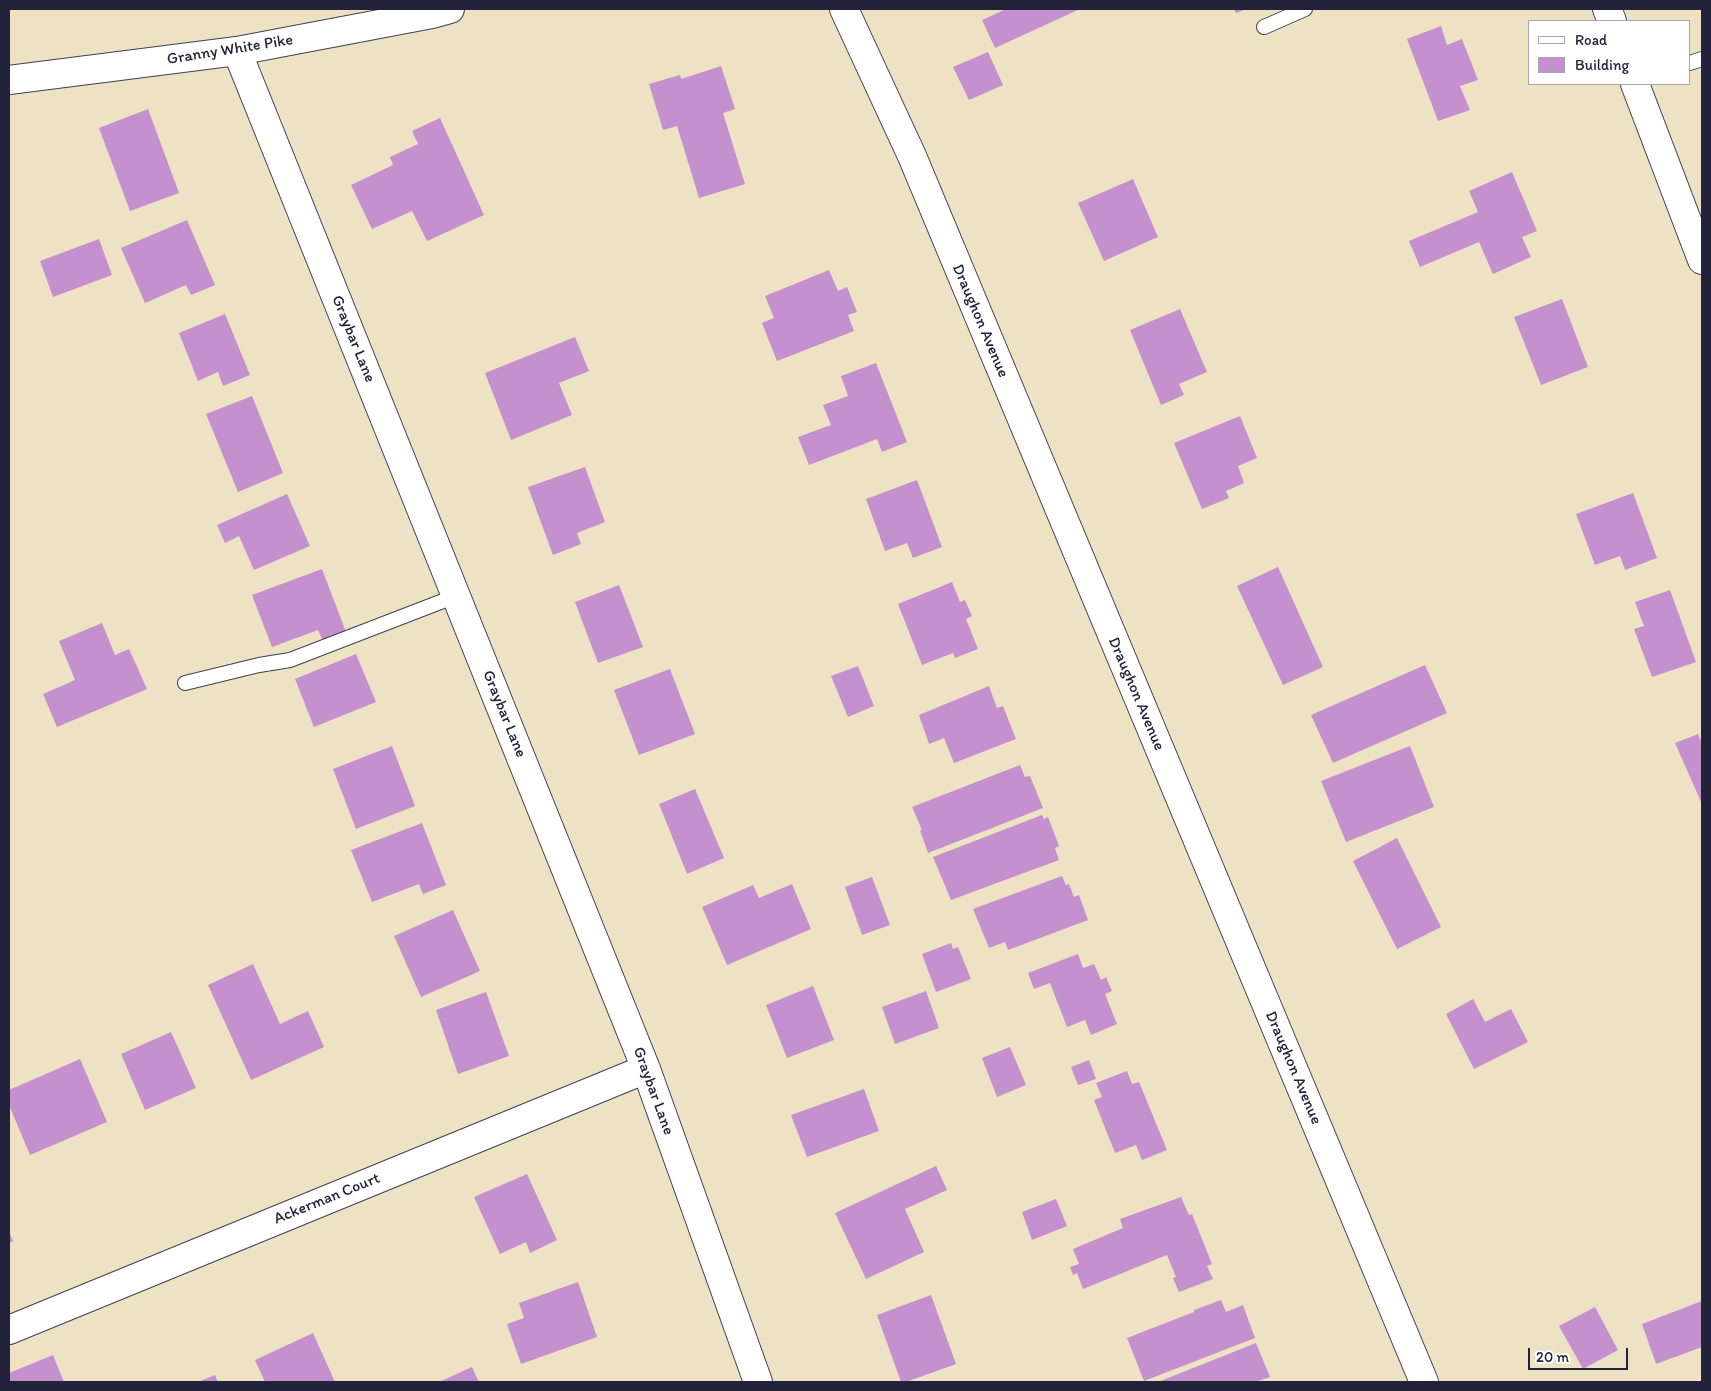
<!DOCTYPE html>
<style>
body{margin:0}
#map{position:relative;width:1711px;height:1391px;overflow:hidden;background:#eee2c4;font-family:Itim,sans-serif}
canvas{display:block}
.frame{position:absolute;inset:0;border:10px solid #22223b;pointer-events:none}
.legend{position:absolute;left:1528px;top:20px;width:162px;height:65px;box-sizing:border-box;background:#fff;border:1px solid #a7a7b1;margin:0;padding:6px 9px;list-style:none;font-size:15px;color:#22223b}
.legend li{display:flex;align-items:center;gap:10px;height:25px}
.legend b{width:25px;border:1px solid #a7a7b1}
.scale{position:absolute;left:1528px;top:1348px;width:100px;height:22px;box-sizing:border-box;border:2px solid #22223b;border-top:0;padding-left:6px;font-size:15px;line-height:18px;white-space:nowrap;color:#22223b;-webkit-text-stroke:4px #fff;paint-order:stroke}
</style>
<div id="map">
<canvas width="1711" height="1391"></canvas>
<div class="frame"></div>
<ul class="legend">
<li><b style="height:6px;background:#fff"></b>Road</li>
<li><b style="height:14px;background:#c491ce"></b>Building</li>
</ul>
<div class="scale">20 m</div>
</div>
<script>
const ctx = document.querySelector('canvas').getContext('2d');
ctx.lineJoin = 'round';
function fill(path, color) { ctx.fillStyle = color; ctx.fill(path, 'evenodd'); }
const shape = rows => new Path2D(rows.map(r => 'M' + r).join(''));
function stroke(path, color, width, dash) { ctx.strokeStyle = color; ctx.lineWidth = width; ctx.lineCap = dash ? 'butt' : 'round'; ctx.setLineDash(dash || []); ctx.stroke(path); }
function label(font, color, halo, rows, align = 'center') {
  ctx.font = font + ' Itim,sans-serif'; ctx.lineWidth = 5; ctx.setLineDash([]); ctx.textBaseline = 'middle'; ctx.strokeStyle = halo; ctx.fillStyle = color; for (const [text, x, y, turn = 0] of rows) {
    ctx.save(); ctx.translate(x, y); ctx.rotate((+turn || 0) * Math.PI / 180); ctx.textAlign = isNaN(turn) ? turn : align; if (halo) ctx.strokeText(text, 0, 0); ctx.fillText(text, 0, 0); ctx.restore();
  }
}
fill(shape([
 [1006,9,1080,9,995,48,982,20],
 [1234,9,1247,9,1236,13],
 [1441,26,1447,45,1462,39,1478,80,1460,86,1470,110,1438,121,1407,39],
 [988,52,1003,85,969,100,953,67],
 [721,66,735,109,723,113,745,184,699,198,677,126,663,130,649,84,680,75,681,79],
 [148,109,179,193,130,211,99,128],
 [440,118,484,215,427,241,412,211,372,229,351,185,393,165,390,157,418,144,412,131],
 [1512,172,1537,231,1522,237,1531,257,1493,274,1479,242,1420,267,1409,241,1478,212,1469,191],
 [1133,179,1158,237,1104,261,1078,203],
 [187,220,215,285,191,295,186,285,145,303,121,248],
 [99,239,112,275,53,297,40,261],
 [829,270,838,291,847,287,857,312,848,315,854,331,777,361,762,323,774,318,765,296],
 [1562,299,1588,367,1541,385,1514,317],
 [1180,309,1207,372,1179,384,1184,395,1161,405,1130,330],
 [225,314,250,375,223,386,218,372,198,381,179,333],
 [575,337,589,371,559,383,572,415,511,440,485,373],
 [876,363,907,442,882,452,877,439,809,465,798,437,831,425,823,405,848,396,841,376],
 [252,396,283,473,238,492,206,414],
 [1240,416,1257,458,1238,466,1244,483,1226,491,1229,498,1202,509,1174,443],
 [585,467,605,522,577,533,581,544,553,555,528,487],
 [917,480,942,547,913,558,907,543,885,551,866,499],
 [1633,493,1657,558,1625,570,1620,556,1595,565,1576,514],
 [287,494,310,546,254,570,239,536,225,543,217,525],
 [1278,567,1323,667,1283,685,1237,586],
 [322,569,346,632,323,641,318,630,272,647,252,595],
 [952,582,960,602,965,600,972,616,966,619,978,649,955,658,953,653,922,665,898,604],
 [619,585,643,647,598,663,575,602],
 [1670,590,1696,662,1652,677,1634,629,1644,626,1635,602],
 [102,623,115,655,129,649,147,689,57,727,43,694,75,680,59,641],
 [356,654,376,702,314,727,295,679],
 [1425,665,1447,713,1333,763,1311,715],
 [858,666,874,706,848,717,831,676],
 [670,669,695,734,639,755,614,690],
 [989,686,997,708,1003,706,1016,739,954,763,944,738,929,744,919,715],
 [1698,734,1702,744,1702,804,1675,743],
 [392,746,415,806,356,829,333,769],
 [1410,746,1434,807,1346,842,1321,781],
 [1020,765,1025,777,1030,776,1043,808,928,853,920,830,922,830,912,807],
 [695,789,724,858,687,874,659,804],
 [1042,815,1044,819,1048,817,1059,846,1055,848,1059,860,951,900,933,857],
 [422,823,446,885,423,894,419,884,372,902,351,850],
 [1397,838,1441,927,1397,949,1353,861],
 [1062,876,1066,885,1069,884,1074,897,1079,895,1088,920,1008,950,1005,942,989,948,973,909],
 [872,877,890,925,862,935,845,887],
 [792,884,811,929,727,965,702,907,753,885,759,898],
 [453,910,480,971,421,997,394,936],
 [951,943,953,949,958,947,971,979,936,992,922,954],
 [1078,954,1083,968,1094,964,1101,980,1106,977,1112,991,1105,994,1117,1024,1091,1035,1085,1020,1067,1027,1050,983,1034,989,1028,973],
 [253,964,280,1024,308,1011,324,1047,251,1080,208,985],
 [813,986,834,1040,787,1058,766,1005],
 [926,991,939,1028,895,1044,882,1007],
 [486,992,509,1056,458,1074,436,1010],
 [1473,999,1485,1022,1511,1009,1528,1042,1474,1069,1446,1014],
 [171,1032,196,1088,145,1110,121,1054],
 [1010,1047,1026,1085,997,1097,982,1058],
 [80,1059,107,1122,30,1155,9,1105,9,1090],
 [1089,1060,1096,1079,1078,1085,1071,1067],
 [1127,1071,1132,1084,1139,1082,1167,1150,1142,1160,1136,1145,1115,1153,1094,1100,1102,1097,1096,1083],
 [864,1089,879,1131,807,1157,791,1115],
 [936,1166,947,1190,905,1209,924,1252,866,1279,835,1213],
 [527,1174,557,1240,530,1253,526,1242,500,1254,474,1197],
 [1181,1197,1189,1215,1192,1214,1212,1264,1207,1266,1213,1279,1179,1292,1173,1278,1176,1277,1167,1255,1083,1289,1077,1273,1073,1275,1070,1267,1079,1264,1073,1249,1123,1228,1120,1219],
 [1056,1199,1067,1226,1032,1240,1022,1212],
 [9,1231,13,1241,9,1243],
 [578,1282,597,1337,521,1364,507,1324,524,1318,519,1303],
 [931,1295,956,1364,906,1382,901,1382,877,1315],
 [1221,1300,1226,1312,1243,1305,1255,1338,1144,1381,1127,1338,1194,1312,1194,1310],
 [1702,1301,1702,1347,1656,1364,1642,1324],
 [1595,1307,1618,1350,1583,1369,1559,1326],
 [313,1333,335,1382,265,1382,255,1360],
 [1256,1343,1270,1377,1255,1382,1158,1382],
 [53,1355,64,1382,9,1382,9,1373],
 [472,1367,479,1382,439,1382],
 [215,1375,218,1382,198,1382]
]), '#c491ce');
const service = shape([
 [1264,27,1305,9],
 [1690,63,1702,59],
 [185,683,259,665,290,660,456,596]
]);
const minor = shape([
 [844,9,912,156,1424,1382],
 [237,51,646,1069,758,1382],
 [9,1330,646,1069]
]);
const secondary = shape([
 [9,80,237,51,432,14,450,9]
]);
const primary = shape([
 [1607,9,1612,21],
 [1635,84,1702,260]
]);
stroke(service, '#413f50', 16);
stroke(minor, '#413f50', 30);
stroke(secondary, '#413f50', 30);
stroke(primary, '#413f50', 30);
stroke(service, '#fff', 14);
stroke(minor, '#fff', 28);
stroke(secondary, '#fff', 28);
stroke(primary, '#fff', 28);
label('16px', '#22223b', '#fff', [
 ["Granny White Pike",230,50,-9],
 ["Draughon Avenue",980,321,67],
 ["Graybar Lane",353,339,68],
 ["Draughon Avenue",1136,694,67],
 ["Graybar Lane",504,714,68],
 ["Draughon Avenue",1293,1068,67],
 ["Graybar Lane",653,1091,70],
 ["Ackerman Court",327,1199,-22]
]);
</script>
